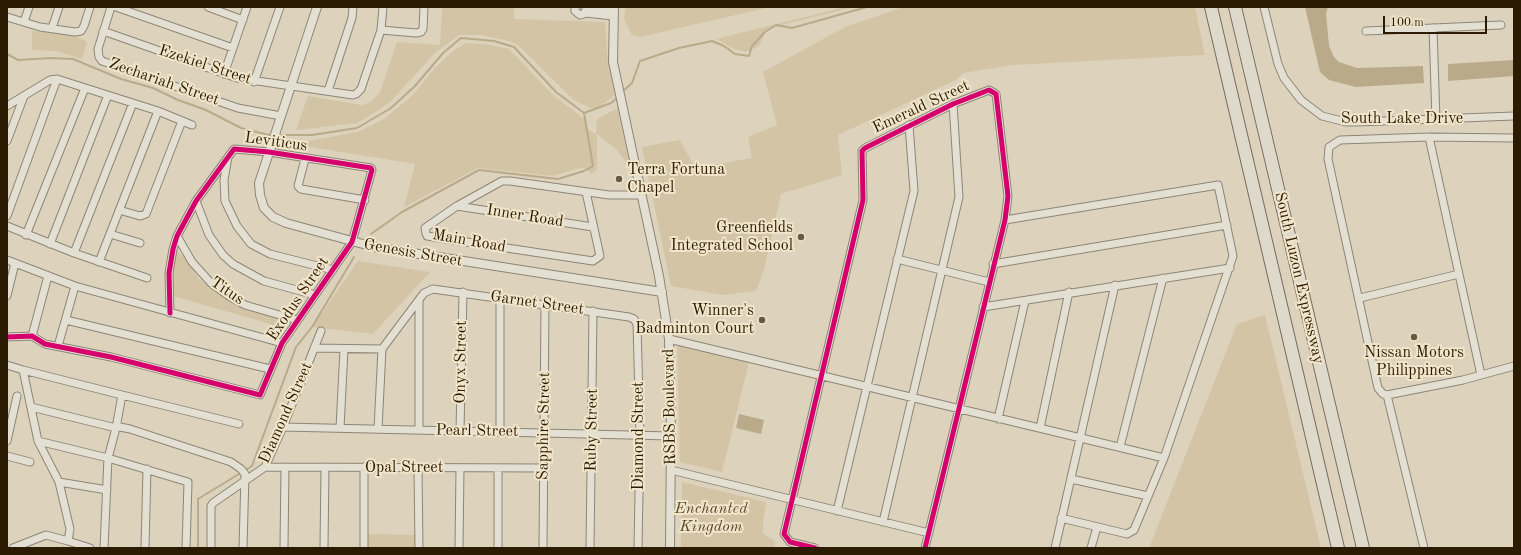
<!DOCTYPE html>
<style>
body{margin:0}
#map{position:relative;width:1521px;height:555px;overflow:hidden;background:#ddd3bc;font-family:"Old Standard TT",serif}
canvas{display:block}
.frame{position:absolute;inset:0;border:8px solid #2b1b02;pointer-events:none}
.scale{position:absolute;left:1383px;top:16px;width:104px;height:18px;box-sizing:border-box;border:2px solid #2b1b02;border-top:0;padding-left:5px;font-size:12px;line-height:14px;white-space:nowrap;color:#2b1b02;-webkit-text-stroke:3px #f1e6cb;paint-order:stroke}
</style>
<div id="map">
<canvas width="1521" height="555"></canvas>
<div class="frame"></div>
<div class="scale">100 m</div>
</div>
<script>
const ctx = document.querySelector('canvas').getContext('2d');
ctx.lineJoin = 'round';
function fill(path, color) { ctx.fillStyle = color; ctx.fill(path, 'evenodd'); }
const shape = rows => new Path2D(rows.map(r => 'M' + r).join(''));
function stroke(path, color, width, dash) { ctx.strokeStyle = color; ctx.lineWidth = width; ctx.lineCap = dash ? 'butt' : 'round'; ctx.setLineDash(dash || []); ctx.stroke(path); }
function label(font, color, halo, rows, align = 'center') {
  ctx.font = font + ' "Old Standard TT",serif'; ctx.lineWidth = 4; ctx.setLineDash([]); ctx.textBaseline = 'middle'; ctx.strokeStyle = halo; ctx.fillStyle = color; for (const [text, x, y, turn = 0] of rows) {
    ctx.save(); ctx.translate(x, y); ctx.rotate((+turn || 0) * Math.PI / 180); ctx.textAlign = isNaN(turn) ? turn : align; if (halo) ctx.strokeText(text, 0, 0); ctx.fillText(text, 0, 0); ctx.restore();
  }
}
fill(shape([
 [442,7,514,7,514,19,605,22,608,62,615,95,598,108,590,108,574,100,517,44,505,40,480,35,459,35,435,53,392,100,376,112,357,123,296,130,308,96,362,105,371,102,380,92,397,42,440,45],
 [626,7,770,7,641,37,632,35,624,19],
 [846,7,854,7,769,28,765,32,761,43,757,47,746,52,734,49,716,39],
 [903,7,1195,7,1205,55,1012,65,964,73,956,80,838,135,842,175,781,194,764,270,756,291,723,295,671,286,642,147,680,140,695,168,752,158,748,137,777,125,763,72,845,27],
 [32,31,74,35,87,42,82,59,56,51,32,50],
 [466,43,485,44,509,49,553,95,587,121,587,129,596,134,597,119,618,108,630,167,616,149,597,134,597,169,592,174,583,167,553,176,478,168,404,207,415,164,292,144,358,132,384,119,413,95,435,68,453,51],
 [177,250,188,262,199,279,216,292,245,307,288,321,284,328,173,296,173,271],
 [358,261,430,272,373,334,312,327],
 [1265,315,1321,548,1149,548,1237,324],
 [677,345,749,362,722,472,680,462],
 [682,482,766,502,763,523,763,534,774,540,775,548,681,548],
 [366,534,418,535,418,548,366,548]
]), '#d3c4a5');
fill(shape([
 [1305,7,1328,7,1326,14,1329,46,1334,57,1339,62,1357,68,1423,66,1424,83,1356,87,1329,80,1320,72],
 [1514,60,1514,76,1448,81,1448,64],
 [739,414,764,420,761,434,736,428]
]), '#b9aa8a');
stroke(shape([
 [7,54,18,60,51,58,73,59,121,79,153,88,178,100,206,110,241,128,269,135],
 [622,92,632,83,640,61,679,48,712,41,724,46,735,54,749,56,752,46,765,32,776,25,792,28,867,7],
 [281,135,312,135,357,128,391,108,415,86,443,53,461,38,494,41,514,47,556,92,584,113,611,103,618,97],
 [371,234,402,212,479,170,558,179,584,171,593,166,584,113],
 [198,548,198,499,252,466,296,347,312,327,354,257]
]), '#b9aa8a', 2);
const minor = shape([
 [111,7,98,49,99,57,102,61,238,108,281,116],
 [116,7,233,48],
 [208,7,243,20],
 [575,7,575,11,580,15,584,14,586,9],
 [586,7,613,11],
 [1264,7,1278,64,1284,78,1301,100,1322,116,1346,122,1357,122,1514,116],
 [586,13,613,16],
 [7,17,40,27,75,32,81,31,84,26,90,7],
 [24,22,29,7],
 [52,28,59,7],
 [1433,28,1436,120],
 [381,30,416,33,421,32,423,29,424,7],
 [103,31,237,78,353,95,356,94,361,89,381,30,383,7],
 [1366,31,1501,25],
 [224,74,247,7],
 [254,82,280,7],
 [328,91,352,18,353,7],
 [7,106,50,80,57,79,158,111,192,125],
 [1429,137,1481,375],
 [1514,138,1429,137,1340,140,1329,147,1328,159,1378,388,1383,394,1387,395,1463,380,1514,366],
 [7,141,24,96],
 [228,157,224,180,225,201,237,226,251,244,270,254,333,270],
 [305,159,298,186,301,189,365,200],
 [586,192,600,256,593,261,427,236,426,233,425,228,457,206,502,181,510,181,609,195,641,195],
 [196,201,209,235,223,255,233,264,264,281,315,295],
 [457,206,593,227],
 [119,210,140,216,146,214,182,121],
 [7,216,57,79],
 [1005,220,1218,185,1233,256,1164,458,1134,530,1127,534,1061,518],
 [7,226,74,253,147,278],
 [110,234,140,243],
 [26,235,85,88],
 [177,236,192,262,211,283,229,296,245,305,297,320],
 [50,244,108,95],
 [74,253,133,103],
 [897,259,989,282],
 [7,260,75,286,282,343],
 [99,262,158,111],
 [993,264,1227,225],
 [7,296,15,263],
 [1360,298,1459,274],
 [983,307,1230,268],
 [66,320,270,369],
 [32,336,48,276],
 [7,337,32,336,45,344,111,357,260,395,282,343,352,242,372,170,371,168,269,152,234,149,196,201,177,236,173,249,169,273,170,313],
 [669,339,1164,458],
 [58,346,75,286],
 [314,348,382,349,424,293,433,289,629,317,634,319,637,324,640,435,638,548],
 [7,365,23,370],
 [1387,395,1424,548],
 [31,407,116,428,122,395,239,424],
 [998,419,1025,301],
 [283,427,671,436],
 [340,428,344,349],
 [1040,428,1069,292],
 [378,429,382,349],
 [419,430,419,300],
 [460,431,463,292],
 [500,432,500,298],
 [7,441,17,396],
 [38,441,108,458,188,482,186,548],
 [1120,447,1163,278],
 [7,456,30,462],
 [265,467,544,468],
 [418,468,419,548],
 [671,470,929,533],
 [1071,479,1148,496],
 [59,482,107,490],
 [837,511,914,191,909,125],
 [883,522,959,197,953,104],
 [68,541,90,548],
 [13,548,46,535,68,541,70,529,59,482,38,441,23,370,122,395],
 [104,548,108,458,116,428,120,427,130,429,231,462,241,469,245,474,243,548],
 [145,548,147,469],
 [211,548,211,506,213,503,265,467,283,427,321,331],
 [284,548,285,467],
 [324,548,325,467],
 [364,548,364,467],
 [459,548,460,468],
 [498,548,498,468],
 [543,548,545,304],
 [590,548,593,311],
 [815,548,790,542,784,534,863,200,862,151,865,148,953,104,989,90,996,94,1008,196,1005,220,925,548],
 [1055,548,1115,285],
 [1091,548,1097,527]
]);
const tertiary = shape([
 [317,7,259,183,260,195,264,208,273,217,286,223,374,247,662,292],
 [614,7,613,62,659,276,669,339,671,436,670,548]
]);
const motorway = shape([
 [1211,7,1338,548],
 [1235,7,1363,548]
]);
stroke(minor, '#8d8576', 9);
stroke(tertiary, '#8d8576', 10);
stroke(motorway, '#746c5d', 14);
stroke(minor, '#e4dfd3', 7);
stroke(tertiary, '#e4dfd3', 8);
stroke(motorway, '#dfd9cc', 12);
stroke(shape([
 [7,337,32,336,45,344,111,357,260,395,282,343,352,242,372,170,371,168,269,152,234,149,196,201,177,236,173,249,169,273,170,313],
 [815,548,790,542,784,534,863,200,862,151,865,148,953,104,989,90,996,94,1008,196,1005,220,925,548]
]), '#d6006c', 5);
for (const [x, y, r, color] of [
 [619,179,4,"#695b43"],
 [801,237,4,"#695b43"],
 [762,320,4,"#695b43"],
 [1414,337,4,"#695b43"]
]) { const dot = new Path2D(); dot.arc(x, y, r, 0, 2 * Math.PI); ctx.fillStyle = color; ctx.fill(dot); stroke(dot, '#f1e6cb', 1.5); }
label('16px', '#2b1b02', '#f1e6cb', [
 ["Ezekiel Street",205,65,18],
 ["Zechariah Street",164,82,19],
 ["Emerald Street",921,107,-25],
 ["South Lake Drive",1402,119],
 ["Leviticus",276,142,8],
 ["Inner Road",525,216,9],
 ["Main Road",469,241,10],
 ["Genesis Street",413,253,10],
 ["South Luzon Expressway",1299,278,77],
 ["Titus",227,291,34],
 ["Exodus Street",298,299,-56],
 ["Garnet Street",537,303,8],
 ["Onyx Street",461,362,-89],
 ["RSBS Boulevard",670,407,-91],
 ["Diamond Street",286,413,-66],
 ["Sapphire Street",544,426,-89],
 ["Ruby Street",592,430,-89],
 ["Pearl Street",477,431,1],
 ["Diamond Street",639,436,-90],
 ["Opal Street",404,468]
]);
label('16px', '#2b1b02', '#f1e6cb', [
 ["Terra Fortuna",627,170,"left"],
 ["Chapel",627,188,"left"],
 ["Greenfields",793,228],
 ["Integrated School",793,246],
 ["Winner's",754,311],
 ["Badminton Court",754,329],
 ["Nissan Motors",1414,353,"center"],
 ["Philippines",1414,371,"center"]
], 'right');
label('italic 16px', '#5b4a2d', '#f1e6cb', [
 ["Enchanted",711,509],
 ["Kingdom",711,527]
]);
</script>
